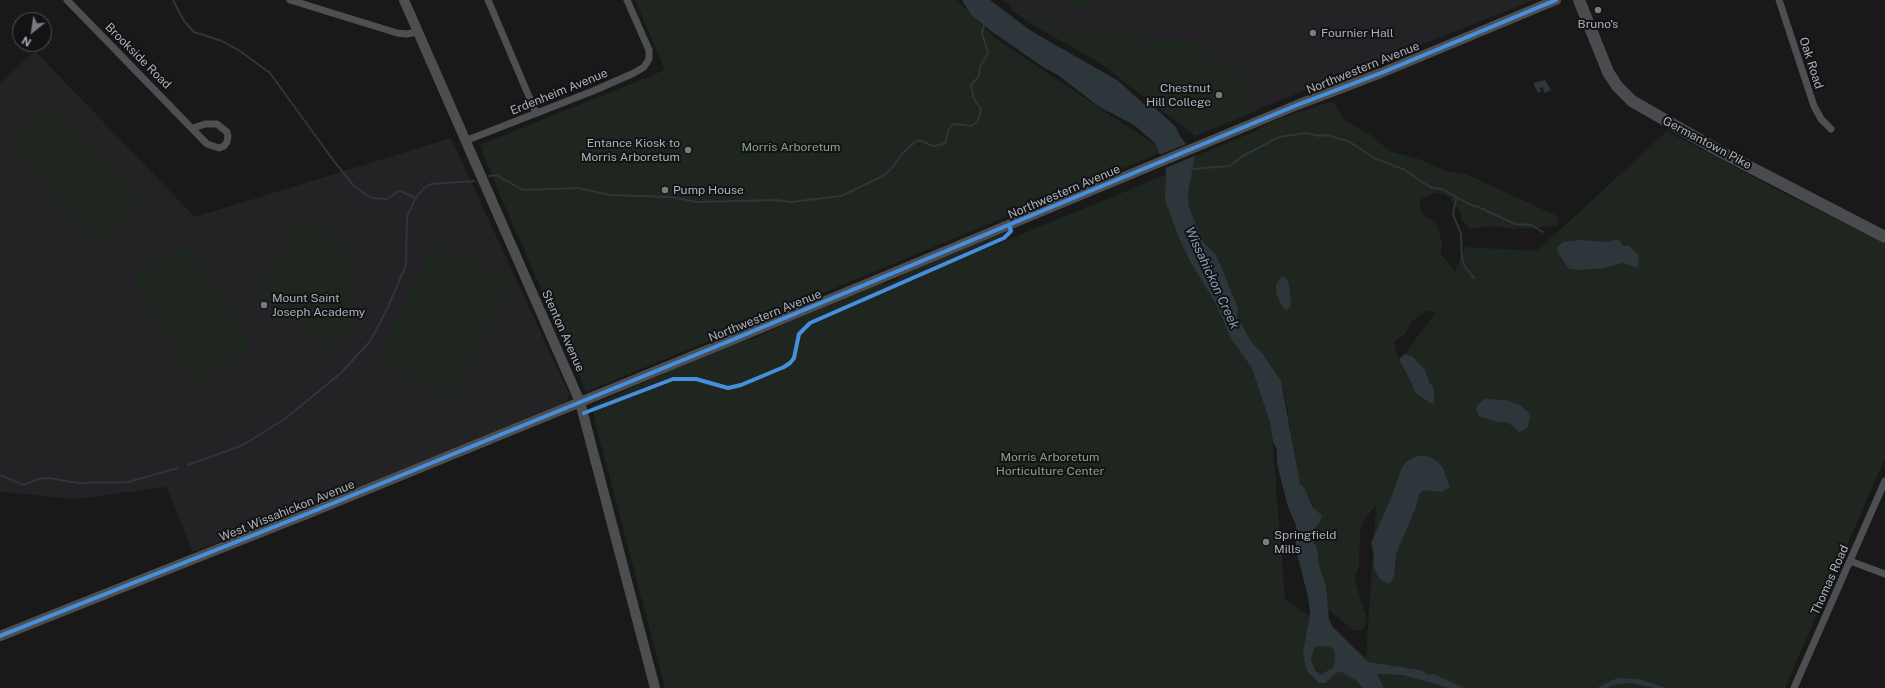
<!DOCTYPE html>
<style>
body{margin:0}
#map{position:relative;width:1885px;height:688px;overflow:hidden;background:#191919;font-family:"Public Sans",sans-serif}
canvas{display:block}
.north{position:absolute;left:12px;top:12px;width:40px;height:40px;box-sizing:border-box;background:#131315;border:1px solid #4f5257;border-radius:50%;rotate:210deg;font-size:11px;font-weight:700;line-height:16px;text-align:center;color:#aab1b9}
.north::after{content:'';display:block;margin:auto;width:14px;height:18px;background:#777c81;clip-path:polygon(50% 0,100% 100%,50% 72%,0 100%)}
</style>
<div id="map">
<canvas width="1885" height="688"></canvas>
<div class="north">N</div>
</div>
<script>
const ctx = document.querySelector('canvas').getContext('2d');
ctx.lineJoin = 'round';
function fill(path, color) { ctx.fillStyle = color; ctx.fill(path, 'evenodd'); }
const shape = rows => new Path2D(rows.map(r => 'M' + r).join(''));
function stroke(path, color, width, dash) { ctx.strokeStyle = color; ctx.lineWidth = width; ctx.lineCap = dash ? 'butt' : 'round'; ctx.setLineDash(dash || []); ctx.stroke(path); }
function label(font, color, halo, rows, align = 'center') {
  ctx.font = font + ' "Public Sans",sans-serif'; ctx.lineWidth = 4; ctx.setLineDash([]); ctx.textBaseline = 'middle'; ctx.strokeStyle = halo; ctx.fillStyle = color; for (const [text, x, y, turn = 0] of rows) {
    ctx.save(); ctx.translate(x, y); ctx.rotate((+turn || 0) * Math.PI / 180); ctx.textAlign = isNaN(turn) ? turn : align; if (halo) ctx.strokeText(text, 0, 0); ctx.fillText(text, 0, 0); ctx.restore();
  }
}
fill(shape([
 [1003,0,1534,0,1195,134,1102,62,1027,19],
 [35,51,195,217,451,138,569,394,567,402,315,505,193,552,167,487,75,499,0,492,0,83]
]), '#232325');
fill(shape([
 [635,0,956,0,995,38,1164,151,586,392,500,195,480,145,665,70],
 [1055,0,1094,0,1087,8,1072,7],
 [1009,2,1026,14,1060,29,1200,43,1210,59,1222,69,1247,72,1243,97,1258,110,1195,136,1100,63,1033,25,1013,11],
 [1330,102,1334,103,1343,119,1374,137,1389,151,1422,160,1447,172,1466,174,1557,216,1558,221,1557,226,1547,227,1512,229,1492,226,1470,229,1462,220,1459,210,1450,198,1443,194,1435,193,1422,198,1420,201,1421,210,1424,215,1436,223,1442,242,1441,254,1453,269,1454,273,1466,247,1537,251,1667,131,1785,194,1885,243,1885,458,1785,688,665,688,591,406,681,366,738,342,756,338,789,322,880,283,886,284,897,280,901,274,1006,232,1001,237,967,251,969,256,1194,163,1195,156,1249,134,1275,120],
 [1426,311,1436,312,1399,361,1394,342,1406,333,1412,321],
 [1245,329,1253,344,1263,354,1281,381,1287,406,1297,473,1300,484,1316,510,1319,524,1313,530,1312,540,1317,548,1319,565,1326,586,1328,609,1353,630,1362,631,1365,625,1366,616,1356,584,1355,576,1359,567,1360,533,1364,520,1376,505,1366,657,1285,599,1268,386],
 [51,103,143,202,98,244,6,144],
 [301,214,318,224,336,239,351,260,357,284,356,305,351,325,336,348,257,297],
 [434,242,513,280,454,401,376,363],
 [189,243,252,349,194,384,132,278]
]), '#1f261f');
fill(shape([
 [962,0,990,0,1031,31,1117,80,1144,104,1156,109,1175,126,1180,136,1195,156,1188,193,1189,208,1199,231,1203,241,1215,254,1220,264,1238,308,1237,317,1240,322,1253,344,1263,354,1281,381,1300,484,1305,489,1312,506,1322,516,1319,524,1313,530,1312,539,1317,548,1319,565,1326,586,1329,619,1332,626,1368,662,1420,670,1429,675,1434,674,1464,688,1449,688,1403,675,1382,674,1377,674,1384,688,1363,688,1356,680,1341,672,1337,672,1325,683,1319,683,1307,671,1303,654,1310,613,1308,597,1296,550,1296,525,1288,507,1277,463,1277,450,1273,442,1270,422,1252,368,1232,340,1216,304,1190,261,1179,238,1165,200,1166,170,1155,143,1134,125,1098,106,1058,75,1043,67,991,31,971,15],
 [1318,646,1330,647,1334,650,1335,656,1334,667,1320,675,1315,670,1311,660,1314,648],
 [1545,80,1551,90,1545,93,1542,87,1540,88,1541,92,1538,93,1533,83],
 [1615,239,1620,241,1623,246,1629,246,1638,254,1639,261,1638,268,1623,263,1604,268,1579,270,1569,269,1557,251,1557,247,1563,242,1580,240,1609,242],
 [1282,276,1288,280,1289,286,1291,304,1288,310,1283,308,1276,293,1276,284],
 [1405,354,1413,357,1425,370,1429,382,1434,388,1434,405,1415,393,1413,386,1399,359],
 [1486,399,1506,400,1520,405,1529,413,1530,417,1528,427,1520,432,1507,422,1497,422,1479,416,1476,411,1477,406,1483,400],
 [1417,456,1427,456,1437,461,1443,468,1450,487,1442,492,1424,490,1419,494,1416,507,1396,554,1394,578,1389,584,1380,579,1374,568,1374,554,1371,543,1391,498,1402,467,1407,461],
 [1617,678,1638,679,1667,688,1654,688,1630,683,1613,685,1607,688,1597,688]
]), '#2c363b');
fill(shape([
 [1189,143,1197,155,1163,169,1159,155]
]), '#191919');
stroke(shape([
 [173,0,184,21,194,32,222,41,240,51,270,73,333,160,354,186,371,198,387,199,392,196,396,192,400,191,416,198],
 [1191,169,1230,166,1241,157,1279,137,1306,133,1320,136,1327,135,1350,142,1374,158,1405,170,1425,184,1433,188,1442,189,1469,204,1483,209,1515,224,1531,225,1543,232],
 [489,176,496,175,523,190,578,188,610,195,671,197,697,202,776,200,791,202,841,196,883,176,891,169,901,155,916,141,921,141,933,146,940,145,945,143,949,129,952,125,956,124,971,126,978,121,981,109,974,99,971,85,979,76,980,67,988,53,982,33,984,24],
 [1456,198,1453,214,1461,234,1462,258,1465,267,1474,278],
 [188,465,243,445,286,418,341,373,371,340,388,307,406,265,407,216,416,198,424,188,431,184,474,181],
 [0,475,23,485,38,479,49,478,78,483,128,482,178,468]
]), '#2c363b', 2);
stroke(shape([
 [67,0,207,144,219,148,224,146,227,142,228,136,227,132,217,124,205,124,193,128],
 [290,0,397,33,406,34,418,32],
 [488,0,536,113],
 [1779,0,1814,106,1821,119,1831,129],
 [465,141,593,91,634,73,644,67,649,59,649,50,627,0],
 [1850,561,1885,574],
 [1794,688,1885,481]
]), '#4d4f52', 7);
stroke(shape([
 [404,0,580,402,655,688],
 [0,636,314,511,727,342,1297,105,1381,73,1556,0]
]), '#4c4e50', 10);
stroke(shape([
 [1579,0,1608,72,1617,86,1632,101,1721,152,1885,237]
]), '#4a4b4e', 12);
stroke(shape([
 [584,413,673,379,696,379,728,388,741,385,784,367,790,363,794,358,799,334,810,323,1004,238,1011,231,1009,225],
 [0,636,314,511,727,342,1297,105,1381,73,1556,0]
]), '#468fdf', 4);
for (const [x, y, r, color] of [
 [1598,10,4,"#777c81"],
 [1313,33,4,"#777c81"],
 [1219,95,4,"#777c81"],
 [688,150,4,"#777c81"],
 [665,190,4,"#777c81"],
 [264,305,4,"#777c81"],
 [1266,542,4,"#777c81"]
]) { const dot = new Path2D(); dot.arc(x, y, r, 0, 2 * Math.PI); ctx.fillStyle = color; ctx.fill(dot); stroke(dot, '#131315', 1.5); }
label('12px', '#aab1b9', '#131315', [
 ["Bruno's",1598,24,"center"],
 ["Fournier Hall",1321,33],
 ["Chestnut",1211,88,"right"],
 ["Hill College",1211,102,"right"],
 ["Entance Kiosk to",680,143,"right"],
 ["Morris Arboretum",680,157,"right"],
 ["Pump House",673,190],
 ["Mount Saint",272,298],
 ["Joseph Academy",272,312],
 ["Springfield",1274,535],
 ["Mills",1274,549]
], 'left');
label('12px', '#aab1b9', '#131315', [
 ["Brookside Road",138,56,45],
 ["Oak Road",1811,63,72],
 ["Northwestern Avenue",1363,68,-22],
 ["Erdenheim Avenue",559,92,-22],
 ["Germantown Pike",1707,143,28],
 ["Northwestern Avenue",1064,192,-23],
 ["Northwestern Avenue",765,316,-22],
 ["Stenton Avenue",563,331,66],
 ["West Wissahickon Avenue",287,511,-22],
 ["Thomas Road",1830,580,-66]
]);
label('12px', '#85a481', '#131315', [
 ["Morris Arboretum",791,147],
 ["Morris Arboretum",1050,457],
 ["Horticulture Center",1050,471]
]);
label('italic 13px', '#81a5b4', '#131315', [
 ["Wissahickon Creek",1212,278,65]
]);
</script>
